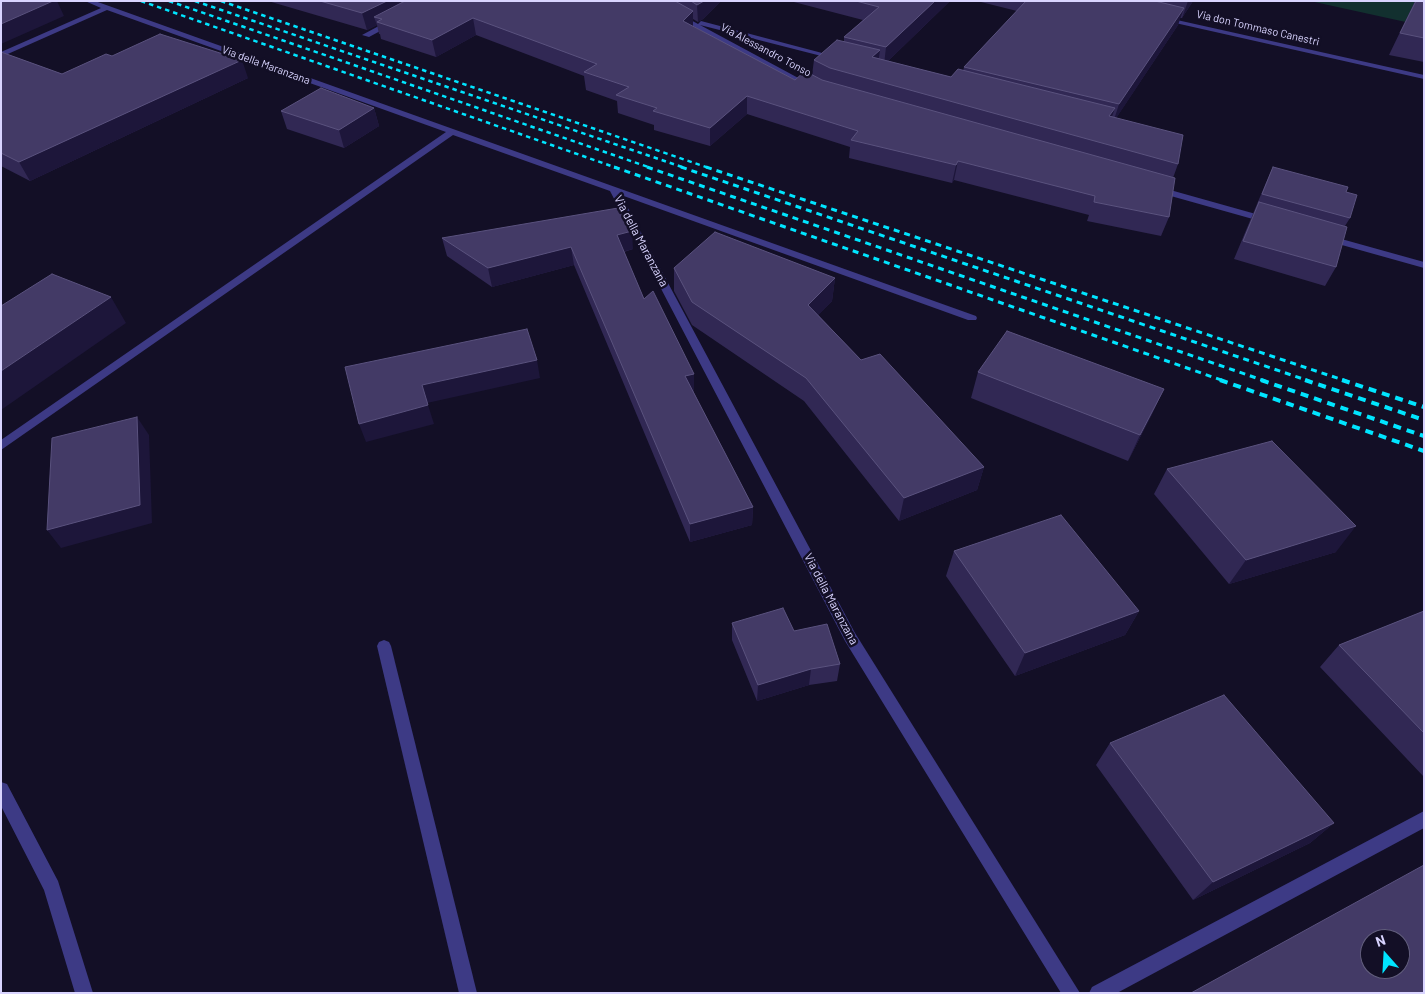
<!DOCTYPE html>
<style>
body{margin:0}
#map{position:relative;width:1425px;height:994px;overflow:hidden;background:#130f26;font-family:Barlow,sans-serif}
canvas{display:block}
.frame{position:absolute;inset:0;border:2px solid #d9d4ff;pointer-events:none}
.north{position:absolute;left:1360px;top:929px;width:50px;height:50px;box-sizing:border-box;background:#130f26;border:1px solid #625e7d;border-radius:50%;rotate:341deg;font-size:14px;font-weight:700;line-height:20px;text-align:center;color:#d9d4ff}
.north::after{content:'';display:block;margin:auto;width:18px;height:22px;background:#00e5ff;clip-path:polygon(50% 0,100% 100%,50% 72%,0 100%)}
</style>
<div id="map">
<canvas width="1425" height="994"></canvas>
<div class="frame"></div>
<div class="north">N</div>
</div>
<script>
const ctx = document.querySelector('canvas').getContext('2d');
ctx.lineJoin = 'round';
function fill(path, color) { ctx.fillStyle = color; ctx.fill(path, 'evenodd'); }
const shape = rows => new Path2D(rows.map(r => 'M' + r).join(''));
function stroke(path, color, width, dash) { ctx.strokeStyle = color; ctx.lineWidth = width; ctx.lineCap = dash ? 'butt' : 'round'; ctx.setLineDash(dash || []); ctx.stroke(path); }
function label(font, color, halo, rows, align = 'center') {
  ctx.font = font + ' Barlow,sans-serif'; ctx.lineWidth = 5; ctx.setLineDash([]); ctx.textBaseline = 'middle'; ctx.strokeStyle = halo; ctx.fillStyle = color; for (const [text, x, y, turn = 0] of rows) {
    ctx.save(); ctx.translate(x, y); ctx.rotate((+turn || 0) * Math.PI / 180); ctx.textAlign = isNaN(turn) ? turn : align; if (halo) ctx.strokeText(text, 0, 0); ctx.fillText(text, 0, 0); ctx.restore();
  }
}
fill(shape([
 [1310,1,1424,1,1424,26]
]), '#12302f');
fill(shape([
 [384,640,389,642,391,646,477,993,459,993,377,646,379,642,384,640]
]), '#3d3a85');
fill(shape([
 [85,1,95,1,976,316,977,318,976,320,968,320,621,195,855,633,1080,993,1061,993,845,641,610,191,453,135,1,450,1,440,446,132,107,10,1,57,1,52,101,8,85,1],
 [647,1,656,1,698,24,701,21,841,58,837,60,700,25,815,87,808,89,647,1],
 [1159,16,1424,75,1424,79,1162,20,1159,20,1159,16],
 [390,20,397,22,369,37,362,35,390,20],
 [1156,186,1270,218,1272,220,1267,223,1153,191,1153,187,1156,186],
 [1327,235,1424,262,1424,268,1324,240,1322,238,1327,235],
 [1424,811,1424,828,1117,993,1089,993,1092,987,1424,811]
]), '#3d3a85');
fill(shape([
 [1,782,7,784,58,881,93,993,75,993,44,890,1,806,1,782]
]), '#3d3a85');
stroke(shape([
 [141,1,617,168],
 [169,1,651,168],
 [195,1,685,168],
 [221,1,709,168]
]), '#00e5ff', 2.5, [4.5, 4]);
stroke(shape([
 [614,167,1224,381],
 [647,167,1265,381],
 [681,167,1309,381],
 [706,167,1346,381]
]), '#00e5ff', 3, [6, 5]);
stroke(shape([
 [1220,380,1424,451],
 [1261,380,1424,436],
 [1305,380,1424,420],
 [1342,380,1424,407]
]), '#00e5ff', 4, [8, 6]);
fill(shape([
 [268,1,721,1,703,19,698,22,693,19,693,27,795,80,812,75,814,60,844,41,844,37,863,20,790,1,950,1,888,61,951,77,963,71,964,67,1017,11,977,1,1193,1,1182,18,1180,18,1178,25,1116,118,1178,164,1173,178,1169,217,1161,236,1087,221,1089,215,954,180,952,183,849,158,850,147,747,114,710,146,654,130,654,125,618,113,617,101,586,90,584,76,476,35,436,57,381,39,380,34,379,34,377,25,367,30],
 [1415,1,1424,1,1424,62,1389,55],
 [1,52,62,74,112,56,248,78,30,181,1,166],
 [374,108,379,126,344,148,287,129,281,111],
 [1273,167,1346,192,1350,218,1345,226,1336,267,1325,286,1234,259,1265,185],
 [442,238,633,249,624,252,644,299,694,374,694,393,753,507,752,525,690,542,574,265,492,287,447,256],
 [674,268,835,278,832,301,818,315,861,360,984,467,977,490,899,521,804,401,692,325,674,291],
 [978,372,1164,389,1151,416,1128,461,971,398],
 [1167,469,1336,552,1229,584,1154,494],
 [954,551,1139,611,1125,635,1015,676,946,576],
 [1424,611,1424,777,1320,667,1339,645],
 [732,623,794,631,840,664,837,681,809,685,757,701,732,640],
 [1110,743,1334,823,1310,843,1193,900,1096,765]
]), '#312854');
fill(shape([
 [53,1,57,1,64,16,1,44,1,24],
 [387,1,424,1,382,19,374,17,377,25,367,30,362,13],
 [704,1,721,1,703,19,698,22,697,5],
 [935,1,950,1,884,65,886,47],
 [1188,1,1193,1,1182,18],
 [1184,8,1178,25,1113,123,1119,104],
 [693,11,693,28,683,21],
 [473,18,476,35,436,57,432,40],
 [880,50,877,72,872,57],
 [242,60,248,78,30,181,19,162],
 [747,96,747,114,710,146,710,128],
 [374,108,379,126,344,148,339,130],
 [1115,108,1107,131,1109,116],
 [958,161,954,180,952,183,956,165],
 [632,231,633,249,618,253,617,235],
 [571,247,574,265,492,287,488,268],
 [835,278,832,301,806,328,808,305],
 [111,297,126,323,1,410,1,371],
 [537,360,540,378,427,403,422,385],
 [694,374,694,393,685,376],
 [1164,389,1151,416,1128,461,1140,435],
 [428,405,434,424,366,442,359,424],
 [137,417,149,435,152,523,61,548,47,530],
 [984,467,977,490,899,521,904,498],
 [753,507,752,525,690,542,690,524],
 [1356,526,1336,552,1229,584,1246,560],
 [1139,611,1125,635,1015,676,1025,653],
 [811,669,809,685,757,701,758,685],
 [1334,823,1310,843,1193,900,1213,882]
]), '#1d163a');
const building = shape([
 [1,1,53,1,1,24,1,1],
 [320,1,387,1,362,13,320,1],
 [405,1,675,1,693,11,683,21,795,80,805,71,822,80,1175,178,1169,217,1094,202,1095,196,958,161,956,165,851,140,858,131,747,96,710,128,653,111,657,108,616,95,629,87,584,72,597,64,473,18,432,40,377,22,382,19,374,17,405,1],
 [691,1,704,1,697,5,691,1],
 [856,1,935,1,886,47,844,37,879,7,856,1],
 [1026,1,1155,1,1184,8,1119,104,964,67,1026,1],
 [1416,1,1424,1,1424,38,1400,33,1416,1],
 [160,34,242,60,19,162,1,153,1,52,62,74,106,54,112,56,160,34],
 [837,40,880,50,872,57,951,77,958,69,1115,108,1109,116,1183,135,1178,164,830,68,814,60,837,40],
 [321,88,374,108,339,130,281,111,321,88],
 [1273,167,1348,187,1346,192,1357,195,1350,218,1262,194,1273,167],
 [1259,202,1347,227,1336,267,1243,241,1259,202],
 [624,207,632,231,617,235,644,299,653,291,694,374,685,376,753,507,690,524,571,247,488,268,442,238,624,207],
 [715,232,835,278,808,305,861,360,880,354,984,467,904,498,806,378,692,302,674,268,715,232],
 [52,274,111,297,1,371,1,306,52,274],
 [527,329,537,360,422,385,428,405,359,424,345,367,527,329],
 [1007,331,1164,389,1140,435,978,372,1007,331],
 [137,417,140,505,47,530,52,438,137,417],
 [1272,441,1356,526,1246,560,1167,469,1272,441],
 [1061,515,1139,611,1025,653,954,551,1061,515],
 [783,608,794,631,827,624,840,664,811,669,758,685,732,623,783,608],
 [1424,611,1424,733,1339,645,1424,611],
 [1224,695,1334,823,1213,882,1110,743,1224,695],
 [1424,865,1424,993,1191,993,1424,865],
 [1370,939,1400,939,1400,969,1370,969,1370,939]
]);
fill(building, '#433a66');
stroke(building, '#5a527e', 1);
label('11px', '#d9d4ff', '#130f26', [
 ["Via don Tommaso Canestri",1258,28,13],
 ["Via Alessandro Tonso",766,50,28],
 ["Via della Maranzana",266,65,20]
]);
label('12px', '#d9d4ff', '#130f26', [
 ["Via della Maranzana",641,241,62],
 ["Via della Maranzana",831,599,62]
]);
</script>
